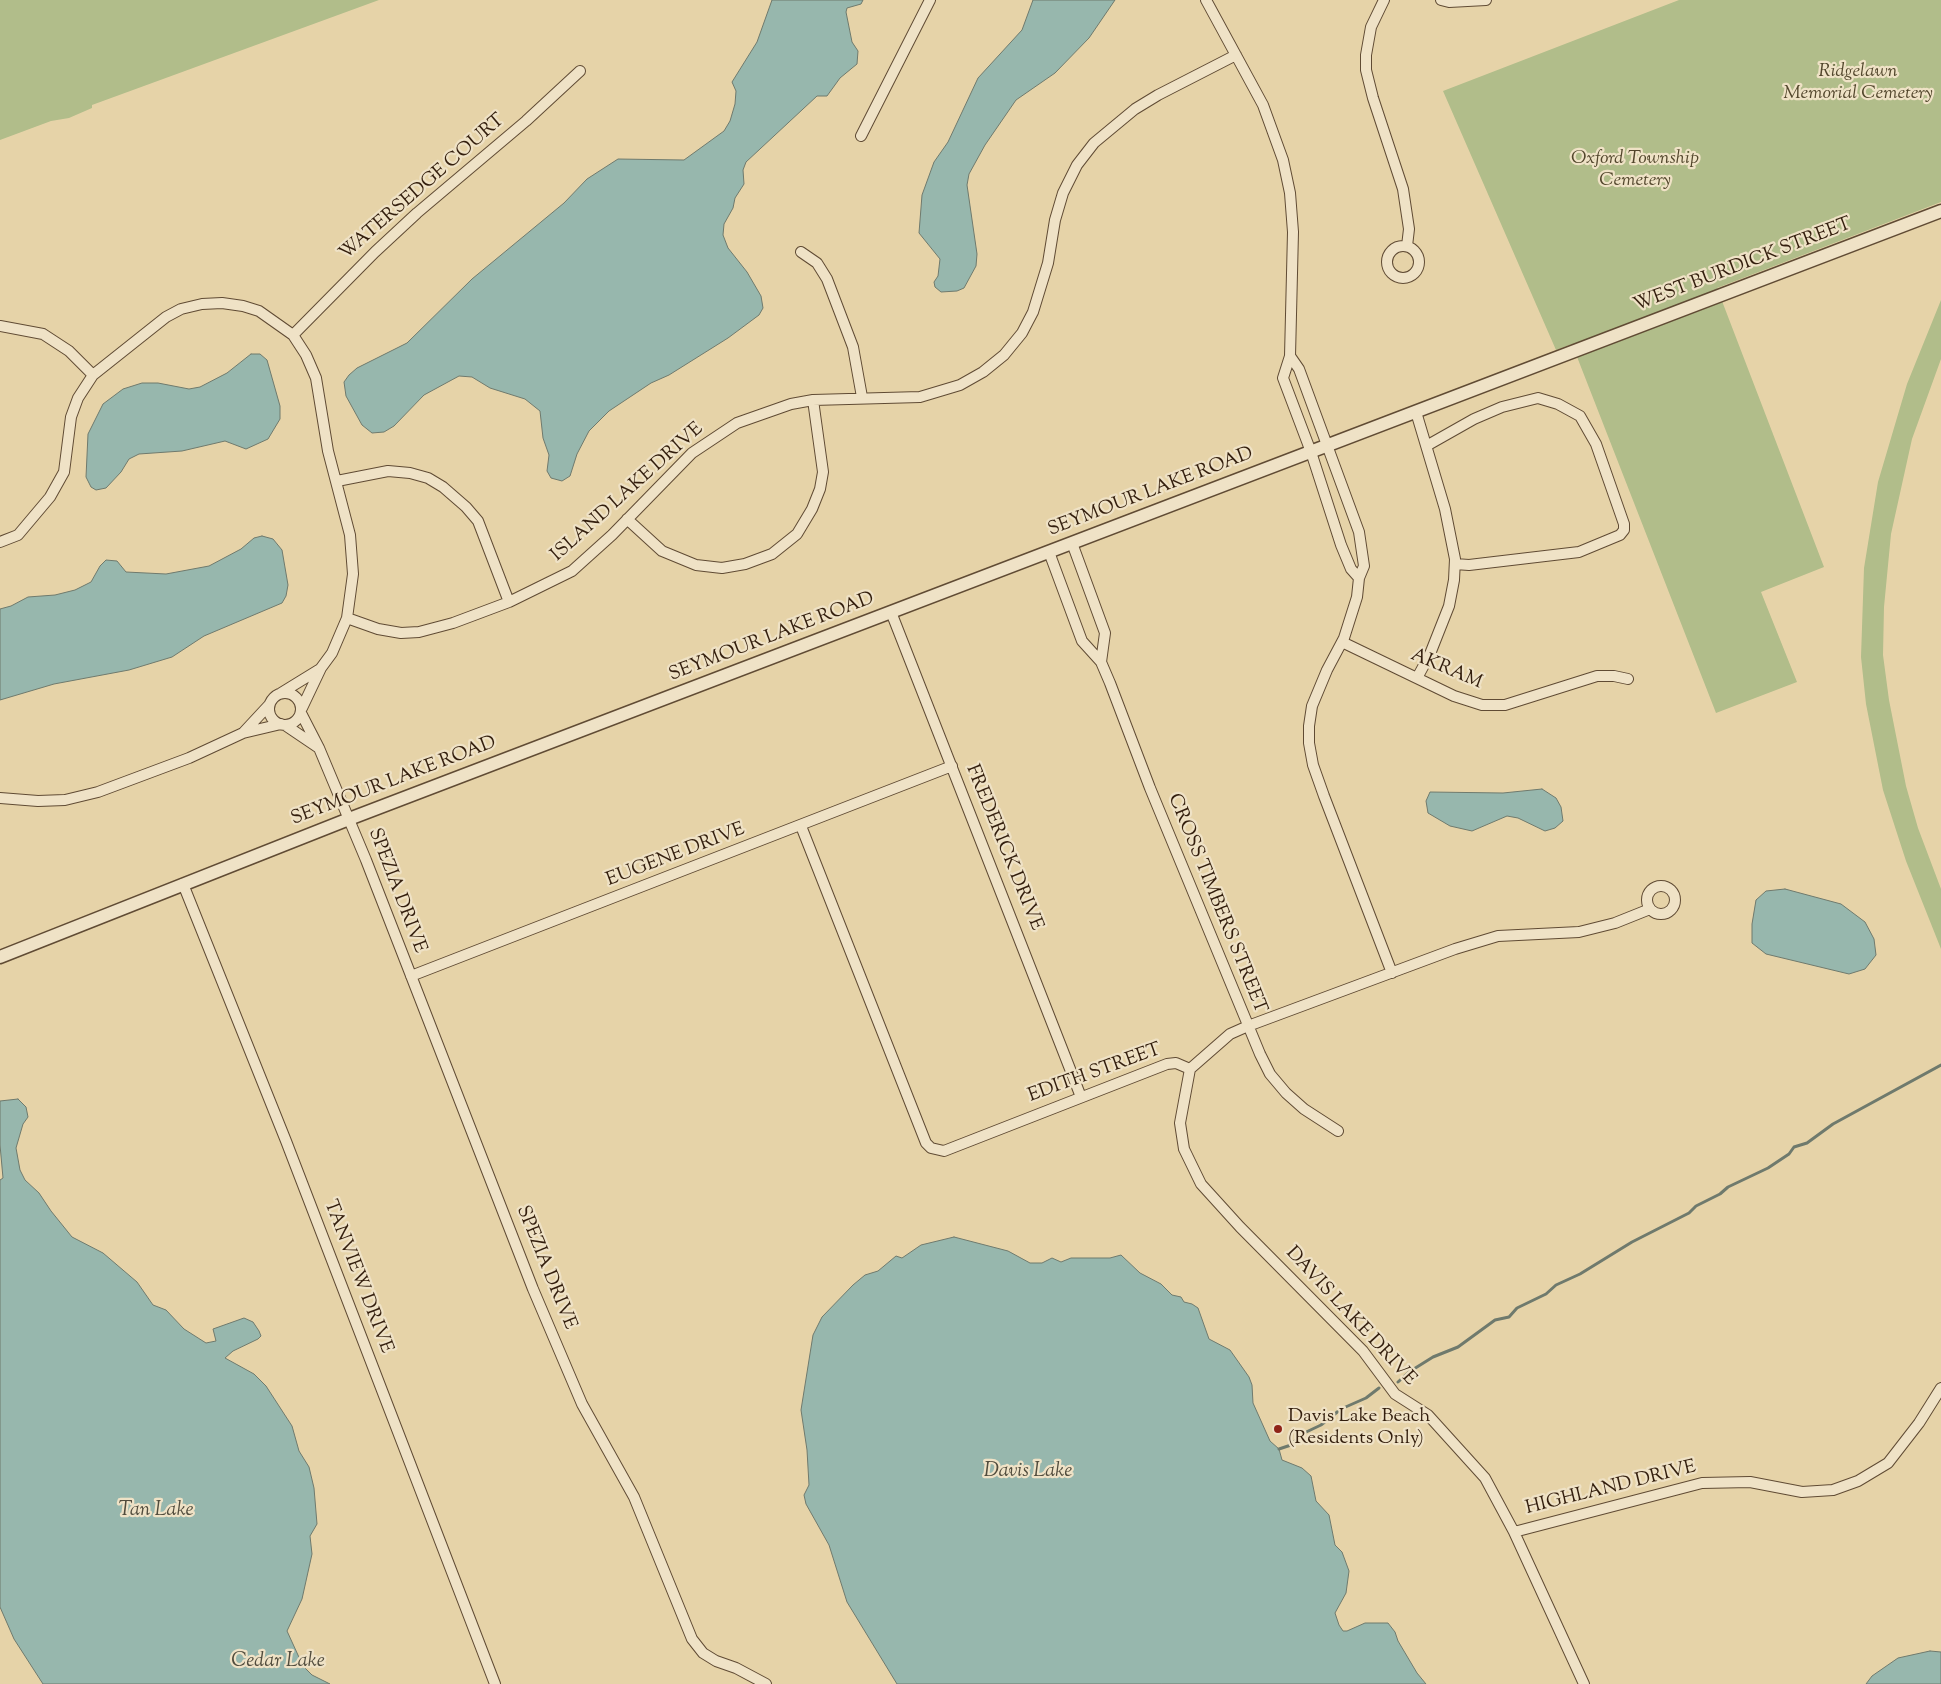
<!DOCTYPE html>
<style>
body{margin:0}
canvas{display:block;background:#e6d3a8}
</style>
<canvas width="1941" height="1684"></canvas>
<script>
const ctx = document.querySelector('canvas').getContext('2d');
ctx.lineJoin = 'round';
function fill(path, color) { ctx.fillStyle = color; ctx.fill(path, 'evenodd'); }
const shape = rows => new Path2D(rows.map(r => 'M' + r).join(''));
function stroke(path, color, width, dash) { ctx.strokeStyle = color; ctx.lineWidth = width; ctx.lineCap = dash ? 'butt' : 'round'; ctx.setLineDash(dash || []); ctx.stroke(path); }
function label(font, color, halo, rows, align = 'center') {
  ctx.font = font + ' "Sorts Mill Goudy",serif'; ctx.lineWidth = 4.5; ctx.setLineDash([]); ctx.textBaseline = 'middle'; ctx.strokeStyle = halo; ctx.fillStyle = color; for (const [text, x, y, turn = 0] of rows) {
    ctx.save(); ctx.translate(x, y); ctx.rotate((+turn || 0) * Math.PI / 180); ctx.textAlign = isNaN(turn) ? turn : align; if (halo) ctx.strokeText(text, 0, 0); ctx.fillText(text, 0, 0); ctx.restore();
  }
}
fill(shape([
 [0,0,379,0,92,105,92,108,69,118,51,121,0,140],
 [1679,0,1941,0,1941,202,1717,288,1824,567,1761,592,1797,682,1716,713,1572,344,1556,350,1443,91],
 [1941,300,1941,359,1912,439,1891,534,1884,607,1883,655,1889,700,1906,786,1918,828,1941,889,1941,949,1906,861,1883,790,1866,704,1861,657,1864,568,1878,482,1907,384]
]), '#b1bd8a');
const water = shape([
 [772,0,863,0,861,4,847,8,846,12,852,42,858,51,857,64,840,78,827,96,817,96,746,162,743,170,744,184,735,198,733,208,724,224,723,235,728,248,747,272,761,296,763,308,759,315,728,338,669,375,651,383,609,411,589,431,577,454,570,476,562,481,551,478,547,471,549,455,543,438,540,411,525,399,490,388,472,377,459,376,424,395,394,426,384,432,372,433,362,425,346,396,344,382,349,375,357,368,407,343,472,279,564,203,587,179,618,159,684,160,724,131,730,121,735,104,736,91,732,82,757,42,772,0],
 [1033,0,1115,0,1089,38,1055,73,1016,100,985,145,969,174,967,185,977,254,976,266,964,288,957,291,941,292,935,287,934,282,938,276,940,259,919,233,922,195,934,162,948,142,978,78,1022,30,1033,0],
 [251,354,260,354,267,360,280,406,280,419,268,439,246,449,225,441,182,451,139,454,129,459,121,472,106,488,96,490,91,487,86,477,88,434,103,404,123,389,142,383,158,383,189,389,200,387,227,373,251,354],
 [262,536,273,539,282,550,288,585,286,596,282,603,204,636,172,657,129,670,54,684,0,700,0,609,11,606,28,597,55,595,75,590,91,582,100,566,106,560,117,561,126,572,166,574,209,566,241,549,254,538,262,536],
 [1542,789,1556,798,1561,807,1563,821,1555,828,1545,831,1518,818,1507,816,1472,831,1450,826,1428,813,1426,801,1430,792,1503,793,1542,789],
 [1785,889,1841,904,1865,922,1874,939,1876,955,1865,969,1849,974,1766,954,1752,943,1752,924,1756,900,1766,891,1785,889],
 [18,1099,26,1107,28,1117,23,1124,16,1148,20,1170,25,1180,39,1193,51,1211,72,1237,103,1253,137,1282,153,1305,166,1310,184,1329,206,1343,216,1341,213,1329,244,1318,253,1322,259,1331,261,1336,258,1339,233,1351,225,1358,254,1374,266,1386,292,1426,299,1451,309,1467,314,1488,317,1524,310,1536,312,1554,302,1599,287,1631,303,1666,312,1675,330,1684,43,1684,14,1639,0,1607,0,1180,3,1178,0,1145,0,1101,18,1099],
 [954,1237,1008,1251,1030,1263,1042,1263,1052,1258,1061,1262,1071,1258,1110,1258,1121,1255,1140,1273,1161,1284,1172,1295,1181,1297,1184,1302,1192,1304,1198,1308,1209,1339,1230,1350,1249,1377,1252,1385,1253,1403,1270,1441,1279,1449,1282,1460,1302,1468,1311,1476,1316,1501,1329,1515,1335,1545,1342,1552,1349,1571,1346,1593,1335,1613,1339,1625,1343,1631,1347,1631,1365,1623,1388,1623,1395,1632,1398,1641,1417,1673,1426,1684,897,1684,847,1602,829,1545,806,1504,804,1495,809,1485,807,1450,801,1410,813,1335,822,1317,853,1285,865,1275,878,1271,896,1256,902,1258,921,1245,954,1237],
 [1930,1651,1941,1652,1941,1684,1866,1684,1872,1676,1898,1658,1930,1651]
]);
fill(water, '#97b7ad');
stroke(water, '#6f7a6d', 1);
stroke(shape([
 [1398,1382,1409,1372,1433,1357,1458,1347,1495,1320,1509,1317,1517,1308,1546,1294,1556,1285,1580,1274,1632,1242,1689,1213,1696,1206,1720,1194,1728,1187,1768,1168,1789,1154,1794,1147,1807,1143,1833,1124,1941,1065],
 [1279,1449,1291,1445,1302,1434,1321,1425,1341,1409,1366,1398,1379,1388]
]), '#6f7a6d', 3);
const minor = shape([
 [1206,0,1263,105,1283,160,1290,193,1293,232,1290,356,1283,378,1311,452,1341,545,1351,569,1359,578],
 [1384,0,1371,27,1366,55,1366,70,1373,98,1403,189,1409,229,1407,246],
 [1441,0,1449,2,1486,0],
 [861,136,930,0],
 '1387 262a16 16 0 1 1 32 0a16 16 0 1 1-32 0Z',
 [801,252,817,263,827,279,853,347,862,397],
 [0,326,43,334,69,351,93,375],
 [293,335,375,252,417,213,526,121,580,71],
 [1290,356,1299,369,1359,532,1364,566,1359,578,1357,597,1344,638,1327,670,1312,706,1309,726,1309,743,1313,765,1324,796,1392,973],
 [1416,412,1445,509,1455,559,1454,580,1449,606,1430,654,1417,678],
 [1428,445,1474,419,1502,407,1538,398,1558,404,1580,416,1596,444,1624,524,1624,530,1620,535,1579,552,1469,565,1455,564],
 [337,481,388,471,410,473,428,478,443,487,466,507,478,521,509,602],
 [627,519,662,551,696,565,722,568,745,564,772,554,797,534,812,509,820,489,823,472,813,400],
 [0,542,18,535,50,497,64,472,71,417,78,398,93,375,166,317,181,309,202,304,222,303,243,306,259,311,293,335,306,355,316,378,328,451,350,535,353,574,347,618,332,653,321,668,302,708],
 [1072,543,1105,633,1101,662],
 [1049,552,1082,641,1101,662,1110,683,1150,788,1260,1054,1270,1074,1286,1093,1304,1109,1338,1131],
 [891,612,1081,1097],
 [347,618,378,629,401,633,419,632,453,623,509,602,572,571,612,535,692,453,737,423,791,404,813,400,920,397,960,385,983,372,1004,355,1022,333,1033,312,1048,263,1055,220,1063,193,1077,165,1094,143,1135,109,1158,95,1236,55],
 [1342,642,1454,696,1482,705,1505,705,1597,676,1614,676,1628,679],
 [281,693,320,669],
 '269 709a16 16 0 1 1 32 0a16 16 0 1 1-32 0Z',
 [269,705,243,733,281,724],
 [285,725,319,748,301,713],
 [319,748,366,860,533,1289,582,1404,634,1497,692,1639,703,1653,716,1661,736,1668,766,1684],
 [0,798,38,801,65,800,98,792,189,758,243,733],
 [801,826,926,1143,931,1148,944,1151,1167,1064,1176,1063,1190,1069],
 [183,884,286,1141,495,1684],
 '1647 900a14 14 0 1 1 28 0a14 14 0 1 1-28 0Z',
 [411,976,952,766],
 [1190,1069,1180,1123,1184,1149,1201,1184,1240,1227,1363,1351,1395,1394,1428,1415,1485,1478,1514,1532,1584,1684],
 [1190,1069,1230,1034,1248,1026,1455,949,1498,936,1579,932,1615,923,1650,909],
 [1514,1532,1702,1483,1750,1482,1802,1492,1833,1490,1858,1481,1888,1463,1919,1423,1941,1388]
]);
const tertiary = shape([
 [0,957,349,819,1941,211]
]);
stroke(minor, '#604b34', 12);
stroke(tertiary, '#604b34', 15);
stroke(minor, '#efe2c6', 10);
stroke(tertiary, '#efe2c6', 12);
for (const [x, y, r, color] of [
 [1278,1429,5,"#8f2418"]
]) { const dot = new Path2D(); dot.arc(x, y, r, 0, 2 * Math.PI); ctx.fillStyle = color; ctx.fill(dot); stroke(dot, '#efe2c6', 2); }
label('italic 19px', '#52462c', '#efe2c6', [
 ["Ridgelawn",1858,73],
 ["Memorial Cemetery",1858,95],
 ["Oxford Township",1635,160],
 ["Cemetery",1635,182]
]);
label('19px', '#331e0d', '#efe2c6', [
 ["WATERSEDGE COURT",423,188,-41],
 ["WEST BURDICK STREET",1743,266,-21],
 ["ISLAND LAKE DRIVE",628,493,-42],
 ["SEYMOUR LAKE ROAD",1151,493,-21],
 ["SEYMOUR LAKE ROAD",772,638,-21],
 ["AKRAM",1446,670,23],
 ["SEYMOUR LAKE ROAD",394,782,-21],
 ["FREDERICK DRIVE",1003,848,68],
 ["EUGENE DRIVE",676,856,-21],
 ["SPEZIA DRIVE",396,891,69],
 ["CROSS TIMBERS STREET",1216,904,68],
 ["EDITH STREET",1095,1074,-20],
 ["SPEZIA DRIVE",545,1268,68],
 ["TANVIEW DRIVE",357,1277,69],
 ["DAVIS LAKE DRIVE",1350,1317,47],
 ["HIGHLAND DRIVE",1611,1489,-14]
]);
label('19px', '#331e0d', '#efe2c6', [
 ["Davis Lake Beach",1288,1418],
 ["(Residents Only)",1288,1440]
], 'left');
label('italic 20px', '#514c3d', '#efe2c6', [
 ["Davis Lake",1028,1473],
 ["Tan Lake",156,1512],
 ["Cedar Lake",278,1663]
]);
</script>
